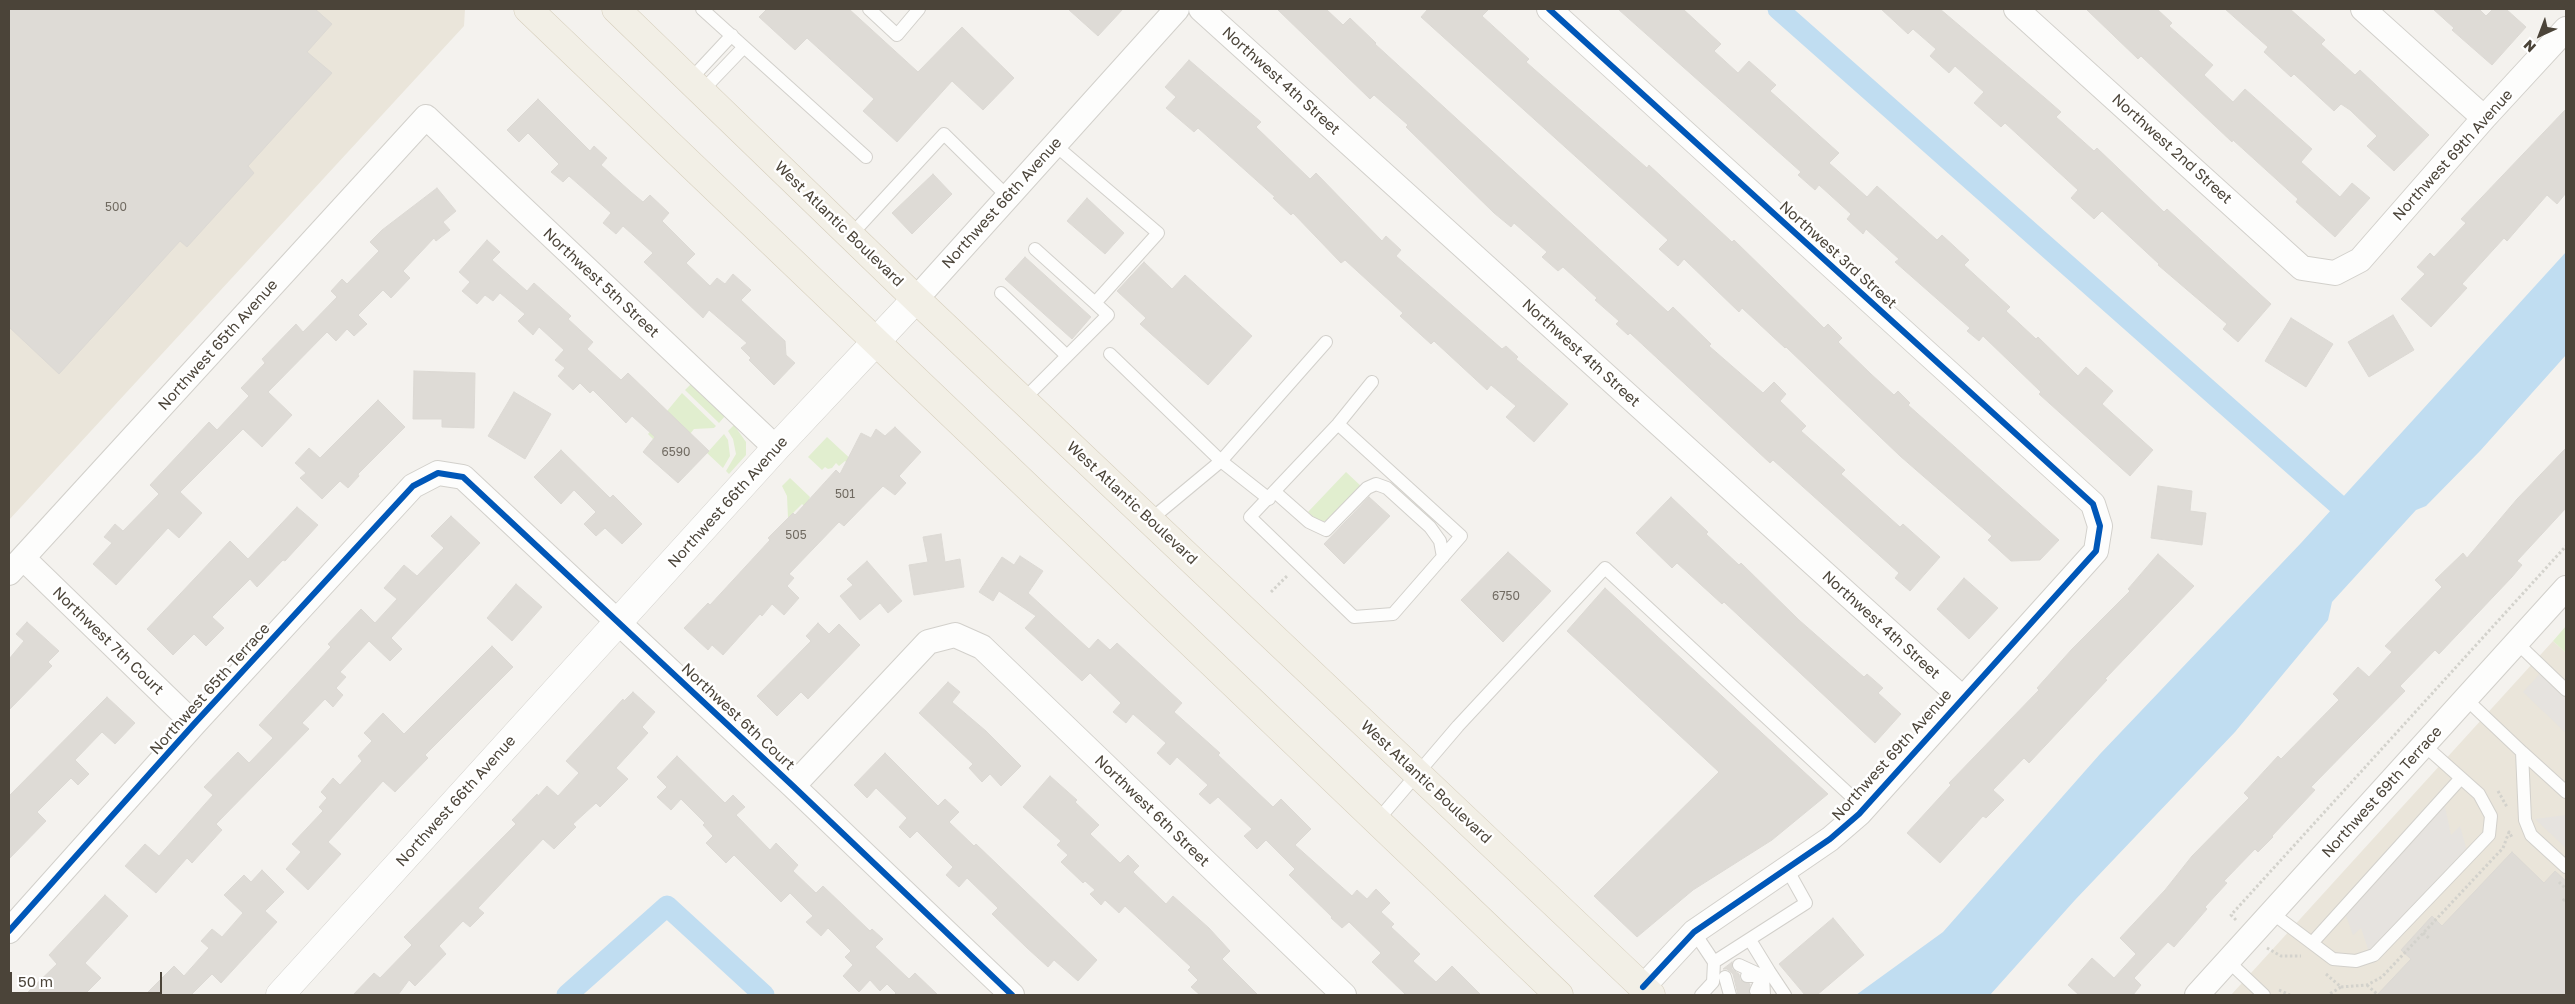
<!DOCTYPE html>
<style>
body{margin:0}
#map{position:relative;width:2575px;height:1004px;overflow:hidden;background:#f4f2ee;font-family:"Golos Text",sans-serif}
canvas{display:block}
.frame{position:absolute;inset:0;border:10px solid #4b4439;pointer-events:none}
.north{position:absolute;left:2515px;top:10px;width:50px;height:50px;-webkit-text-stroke:4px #fff;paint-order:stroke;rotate:223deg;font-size:14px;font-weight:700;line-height:20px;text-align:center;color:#4b4439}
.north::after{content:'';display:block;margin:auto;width:18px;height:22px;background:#4b4439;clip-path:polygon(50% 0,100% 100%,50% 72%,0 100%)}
.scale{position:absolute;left:10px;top:972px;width:152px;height:22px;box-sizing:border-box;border:2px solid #4b4439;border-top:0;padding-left:6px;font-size:15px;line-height:18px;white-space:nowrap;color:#4b4439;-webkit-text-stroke:4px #fff;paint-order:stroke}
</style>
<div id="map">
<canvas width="2575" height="1004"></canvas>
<div class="frame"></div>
<div class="north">N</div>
<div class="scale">50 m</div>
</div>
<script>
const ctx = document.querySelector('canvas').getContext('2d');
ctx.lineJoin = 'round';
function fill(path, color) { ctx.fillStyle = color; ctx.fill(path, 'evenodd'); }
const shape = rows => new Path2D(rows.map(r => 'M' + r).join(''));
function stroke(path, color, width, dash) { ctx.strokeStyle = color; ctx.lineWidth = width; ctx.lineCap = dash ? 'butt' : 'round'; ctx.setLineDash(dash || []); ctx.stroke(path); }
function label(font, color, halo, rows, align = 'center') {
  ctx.font = font + ' "Golos Text",sans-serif'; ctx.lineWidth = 5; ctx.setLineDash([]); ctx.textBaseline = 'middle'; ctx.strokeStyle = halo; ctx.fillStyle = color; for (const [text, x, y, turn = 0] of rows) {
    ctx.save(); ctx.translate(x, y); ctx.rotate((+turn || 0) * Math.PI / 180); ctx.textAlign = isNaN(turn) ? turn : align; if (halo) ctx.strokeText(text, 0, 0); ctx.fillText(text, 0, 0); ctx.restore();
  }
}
fill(shape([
 [9,9,465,9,464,26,9,520],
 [2553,641,2566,653,2566,995,2231,995]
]), '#eae5da');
fill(shape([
 [691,384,725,416,719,423,685,390],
 [682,393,716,426,714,428,694,429,690,434,670,421,653,439,648,434],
 [734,425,746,442,746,455,729,474,726,471,736,454,733,439,728,431],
 [724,434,728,440,730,456,723,468,707,453],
 [827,437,870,477,867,482,845,461,839,466,836,463,832,468,828,469,825,467,822,470,808,457],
 [1346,472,1362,487,1329,520,1319,522,1308,512],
 [790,478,810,497,809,500,823,523,802,504,788,518,787,496,782,486],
 [2566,626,2566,653,2553,641]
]), '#e1eecf');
fill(shape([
 [2547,666,2566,684,2566,733,2523,692],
 [2442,793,2451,835,2460,826,2470,862,2373,964,2361,928,2353,935,2341,902],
 [2566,815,2566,848,2535,819]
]), '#e6e3df');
fill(shape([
 [2566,252,2566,355,2480,451,2426,506,2416,510,2332,602,2328,620,2235,732,2075,900,1990,995,1856,995,1943,932,2100,754,2301,543]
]), '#c0ddf1');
stroke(shape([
 [1778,9,2359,523],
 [567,995,667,906,764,995]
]), '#c0ddf1', 21);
const building = shape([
 [9,9,315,9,332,24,307,52,332,73,248,166,254,173,187,247,180,241,59,374,9,327,9,9],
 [767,9,849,9,918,72,962,27,1014,78,983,110,952,81,897,142,863,111,874,99,807,38,795,50,759,17,767,9],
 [1068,9,1123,9,1098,36,1068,9],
 [1277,9,1326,9,1343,25,1350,18,1376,43,1375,44,1668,312,1673,307,1711,344,1709,346,1763,393,1774,382,1786,394,1780,401,1806,426,1801,431,1845,470,1841,474,1900,527,1903,524,1940,557,1910,591,1895,578,1899,573,1773,460,1770,463,1630,333,1628,335,1616,324,1619,321,1595,300,1597,298,1563,267,1558,271,1542,257,1547,252,1514,223,1511,227,1494,213,1406,127,1408,125,1374,95,1370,99,1277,9],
 [1428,9,1489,9,1482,16,1529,59,1526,62,1647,168,1649,165,1732,242,1734,240,1824,328,1828,324,1842,338,1838,342,1871,374,1894,395,1898,391,1910,403,1908,405,2059,540,2040,560,2011,561,1988,540,1992,536,1900,456,1786,347,1785,348,1742,308,1739,312,1684,259,1678,266,1659,249,1668,240,1421,17,1428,9],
 [1618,9,1683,9,1721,44,1714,51,1738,73,1749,61,1776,85,1770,91,1839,153,1829,163,1867,197,1877,186,1937,240,1942,235,1969,260,1964,265,2010,307,2006,311,2036,339,2038,337,2078,376,2086,367,2113,391,2102,404,2153,450,2130,476,2039,394,2041,392,1983,336,1979,341,1967,331,1970,328,1895,262,1899,259,1866,229,1863,234,1847,219,1851,214,1819,185,1815,190,1798,175,1801,172,1618,9],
 [1881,9,1940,9,2045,98,2061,112,2056,117,2094,151,2097,148,2164,212,2167,209,2271,304,2238,342,2223,329,2227,324,2158,265,2159,264,2102,211,2094,219,2071,198,2078,190,2005,123,2001,127,1974,103,1984,92,1955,66,1949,73,1930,56,1936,49,1913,29,1908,34,1881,9],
 [2086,9,2157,9,2172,23,2169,26,2213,65,2204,75,2233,102,2245,89,2312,149,2301,162,2340,197,2352,183,2370,198,2335,237,2296,202,2298,199,2233,140,2232,142,2141,56,2138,59,2086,9],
 [2225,9,2290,9,2325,40,2321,44,2355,75,2360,70,2429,135,2394,171,2367,146,2377,136,2350,110,2341,104,2334,111,2294,74,2291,77,2264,52,2268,47,2225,9],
 [2433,9,2479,9,2486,16,2493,9,2506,9,2526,27,2492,65,2452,30,2454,28,2433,9],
 [1189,60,1261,122,1256,127,1310,179,1316,173,1382,241,1386,236,1401,250,1396,256,1502,349,1506,346,1518,357,1516,359,1568,404,1534,442,1506,417,1516,406,1491,385,1487,390,1434,341,1431,344,1400,316,1403,313,1345,260,1341,263,1293,213,1291,215,1273,198,1275,197,1198,128,1194,132,1166,108,1176,97,1165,87,1189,60],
 [538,99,590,151,594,146,607,158,601,165,631,192,643,202,650,195,669,213,662,221,695,254,686,263,710,286,717,278,725,284,733,274,751,290,741,300,785,341,786,355,795,363,774,385,749,360,751,358,741,348,747,343,709,310,703,318,644,262,653,253,623,226,616,234,603,223,611,213,569,176,563,182,551,172,559,164,528,133,519,142,507,130,538,99],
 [2566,109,2566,193,2557,204,2547,195,2507,241,2504,238,2462,284,2467,288,2431,327,2401,299,2425,274,2417,267,2430,253,2434,257,2466,223,2461,219,2566,109],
 [933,174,952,194,912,234,892,213,933,174],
 [437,188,456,211,443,222,450,230,436,241,434,238,403,271,410,278,391,298,383,290,358,315,367,324,354,336,347,329,336,341,327,332,268,392,292,415,262,447,243,429,180,492,202,513,179,538,168,528,116,585,93,564,112,543,104,537,115,524,123,531,159,494,150,485,209,422,217,430,249,396,241,388,265,363,262,359,296,324,303,332,337,297,331,291,342,279,347,284,379,251,370,242,382,230,437,188],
 [1087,198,1124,233,1105,254,1067,221,1087,198],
 [487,240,500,252,492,260,527,291,534,283,571,316,568,319,593,342,587,349,621,380,628,373,709,451,678,483,643,452,655,437,632,416,626,423,593,390,590,393,580,383,573,390,558,376,565,368,555,360,564,350,539,327,533,335,518,321,525,314,500,293,493,301,485,295,477,304,462,291,470,282,459,272,487,240],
 [1025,257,1091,317,1072,339,1005,279,1025,257],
 [1144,262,1172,289,1185,275,1252,336,1208,385,1140,324,1146,318,1117,291,1144,262],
 [2393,315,2414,350,2369,377,2348,342,2393,315],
 [2291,318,2333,344,2306,387,2265,361,2291,318],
 [414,371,475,373,474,428,442,427,442,419,413,419,414,371],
 [514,392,551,414,525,459,488,436,514,392],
 [378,400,405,427,358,474,359,476,348,488,340,481,322,499,300,478,306,473,295,463,309,448,320,458,378,400],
 [895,427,921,452,899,476,906,483,895,495,883,486,844,526,839,522,789,574,794,578,787,586,799,598,784,615,772,604,762,616,760,614,723,655,712,645,708,650,684,628,708,603,710,605,770,540,768,538,793,513,795,515,836,470,840,474,861,433,871,438,876,429,885,436,895,427],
 [2566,448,2566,508,2517,561,2522,565,2512,577,2439,654,2435,650,2400,686,2405,691,2311,787,2315,790,2272,836,2273,837,2258,852,2255,849,2224,881,2227,883,2205,907,2207,909,2174,947,2168,942,2134,978,2141,985,2133,995,2079,995,2068,985,2092,958,2114,978,2136,954,2120,938,2165,890,2192,856,2249,798,2244,793,2278,756,2281,759,2339,700,2333,694,2358,667,2369,677,2392,652,2385,646,2442,587,2435,580,2463,553,2467,558,2517,499,2566,448],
 [561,450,610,498,613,495,642,524,622,544,605,528,596,536,584,524,596,512,574,490,561,504,534,477,561,450],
 [2158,486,2192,491,2190,511,2206,513,2202,545,2151,538,2158,486],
 [1369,497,1390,516,1344,564,1324,544,1369,497],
 [1671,497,1708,532,1706,534,1739,565,1741,563,1799,620,1864,677,1867,674,1883,688,1878,693,1901,714,1875,743,1724,602,1722,604,1677,563,1672,568,1636,533,1671,497],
 [297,507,318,525,285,561,283,560,257,587,250,579,212,617,224,628,206,646,194,634,173,655,147,629,230,541,248,559,297,507],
 [451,516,480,543,391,638,402,649,390,661,369,641,340,672,346,677,336,688,343,695,333,707,325,699,302,723,309,729,216,824,222,830,192,863,187,858,156,893,125,866,145,844,159,856,213,795,204,787,238,752,249,763,273,738,259,725,331,647,328,644,361,609,375,623,397,599,384,588,404,565,417,576,444,548,431,536,451,516],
 [941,534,945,562,960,559,964,587,914,595,909,565,928,562,923,537,941,534],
 [1508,552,1551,591,1503,642,1461,600,1508,552],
 [2158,554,2194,586,2105,679,2107,680,2029,763,2024,758,1993,790,2004,800,1986,818,1983,816,1940,863,1907,833,1951,785,1949,783,2039,690,2037,688,2072,649,2130,591,2128,589,2158,554],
 [1020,556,1043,571,1028,593,1089,649,1098,639,1110,650,1117,643,1182,703,1174,712,1220,753,1218,755,1273,807,1281,799,1311,829,1295,845,1352,896,1357,890,1367,899,1376,889,1390,903,1381,912,1394,924,1391,927,1420,954,1413,961,1436,982,1452,966,1481,995,1406,995,1372,962,1381,953,1349,922,1342,928,1331,918,1332,917,1289,875,1295,869,1266,840,1257,849,1244,836,1252,829,1218,797,1210,804,1199,794,1208,785,1177,757,1170,765,1157,753,1166,743,1133,714,1126,723,1113,712,1121,703,1090,673,1082,681,1025,628,1036,616,999,591,993,601,979,592,1002,557,1014,565,1020,556],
 [867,561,902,601,888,613,880,603,860,620,840,596,853,585,847,579,867,561],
 [1964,578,1998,608,1969,639,1937,609,1964,578],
 [516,584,542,607,512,641,487,618,516,584],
 [1605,588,1828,794,1772,840,1693,890,1637,937,1594,896,1719,772,1567,631,1605,588],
 [27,622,59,651,48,662,52,666,9,710,9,659,24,641,16,634,27,622],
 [818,623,829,634,839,624,860,645,808,699,801,692,777,716,757,696,811,641,806,636,818,623],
 [492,646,513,667,425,755,428,758,395,792,383,781,328,842,341,854,308,890,286,869,301,852,292,844,323,811,319,807,327,798,321,792,333,778,340,785,362,761,358,756,372,741,364,733,383,713,404,734,492,646],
 [948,682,960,692,952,702,986,731,1021,766,1001,786,990,774,982,782,969,768,973,764,919,713,948,682],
 [633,692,655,712,642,727,648,733,616,768,628,779,600,807,596,803,573,824,576,827,554,849,543,839,478,908,484,913,470,927,463,921,439,946,446,954,415,986,409,980,398,995,353,995,374,973,380,978,412,945,404,937,516,824,512,820,537,794,538,796,547,786,558,796,579,773,566,761,623,699,624,701,633,692],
 [107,697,135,723,115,744,102,732,75,760,89,774,78,785,71,778,37,812,46,821,9,859,9,796,107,697],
 [885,753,938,806,945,799,959,812,949,822,974,846,976,844,1097,960,1078,981,1054,960,1048,967,1027,948,992,914,998,908,967,878,959,887,946,875,953,867,917,831,910,838,899,827,907,818,876,788,867,798,854,785,885,753],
 [677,756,725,803,733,795,745,807,736,815,770,850,776,843,798,865,793,871,816,893,823,886,870,931,872,929,883,939,875,947,909,979,915,973,938,995,894,995,896,993,887,984,880,991,870,980,859,992,843,976,853,965,845,957,851,951,828,928,821,936,806,922,813,916,790,893,781,902,734,855,726,863,706,843,713,836,703,825,705,823,681,799,671,810,657,797,667,787,657,777,677,756],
 [1050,776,1077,800,1075,802,1099,825,1090,834,1120,863,1128,855,1139,866,1133,872,1166,904,1173,896,1209,928,1230,951,1222,959,1258,995,1200,995,1191,987,1198,980,1188,970,1191,967,1125,906,1119,913,1105,900,1101,905,1090,894,1095,890,1085,881,1083,883,1061,862,1068,855,1057,845,1061,841,1023,807,1050,776],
 [2512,852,2544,883,2555,871,2566,881,2566,995,2377,995,2411,959,2401,950,2432,916,2442,926,2512,852],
 [262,870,284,892,265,911,277,922,221,983,212,974,191,995,145,995,174,966,184,976,209,948,201,941,212,929,222,937,243,913,224,895,244,875,251,882,262,870],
 [105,895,128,916,85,963,101,978,84,995,25,995,57,964,49,955,105,895],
 [1833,918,1864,955,1817,995,1805,995,1779,964,1833,918],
 [1732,962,1732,969,1739,974,1740,980,1750,984,1749,995,1738,995,1733,974,1727,969,1723,969,1732,962]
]);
fill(building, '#dedbd6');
stroke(building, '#dcd9d4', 1);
const service = shape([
 [702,9,866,157],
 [869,9,897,35,919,9],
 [690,80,732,35],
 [701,92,744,47],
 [851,235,944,134,1008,197],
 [1035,249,1095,303,1158,233,1055,145],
 [1001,293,1067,356],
 [1110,354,1221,461,1326,342],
 [1023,400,1108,315,1095,303],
 [1338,424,1461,536,1393,614,1354,617,1250,517,1338,424,1372,382],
 [1275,492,1309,522,1326,530,1367,488,1376,484,1387,488,1430,527,1440,541,1443,557],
 [1150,520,1221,461,1269,499],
 [2517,643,2566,690],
 [2466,699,2522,752,2525,820,2531,835,2566,867],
 [2522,752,2566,792],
 [1377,821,1458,726,1605,568,1864,808],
 [2272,913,2333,959,2356,961,2374,955,2489,835,2491,816,2479,794,2424,745],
 [1694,932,1714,962,1713,982,1701,995],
 [1750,940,1769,971,1763,976],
 [2312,943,2461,778],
 [2228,961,2264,995],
 [1714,962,1806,903,1787,869],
 [1739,965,1763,976,1747,976],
 [1769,971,1785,995],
 [1725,977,1730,995],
 [1756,991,1763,976,1764,995]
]);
const minor = shape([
 [1201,9,1961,697],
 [1549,9,2093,504,2100,526,2096,551,1859,814,1830,839,1694,932,1643,987],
 [2016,9,2302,268,2335,273,2360,260,2484,118,2566,29],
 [2363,9,2484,118],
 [916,299,1177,9],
 [23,558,194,724],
 [9,573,426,117,776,448],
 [793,786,928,642,955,635,982,647,1344,995],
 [9,931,194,724,413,486,438,473,463,477,793,786,1012,995],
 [2197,995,2566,588]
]);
const tertiary = shape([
 [280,995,776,448,916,299]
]);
const primary = shape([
 [528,9,1559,995],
 [616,9,916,299,1651,995]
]);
stroke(service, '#d2d0cb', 14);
stroke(minor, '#d2d0cb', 26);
stroke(tertiary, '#d2d0cb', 29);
stroke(primary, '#d6cebb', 29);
stroke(shape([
 [1271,592,1288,575],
 [2498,791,2507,807],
 [2559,882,2566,889],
 [2563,901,2566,897],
 [2236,920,2231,915,2566,546],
 [2423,933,2430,939],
 [2267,948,2281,956,2301,956],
 [2326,974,2341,987,2328,995],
 [2367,985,2378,995],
 [2341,987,2367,985,2382,977,2503,848,2509,832,2513,839],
 [2279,990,2290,995]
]), '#d3d2cc', 3, [2.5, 2.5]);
stroke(service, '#fdfdfc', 12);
stroke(minor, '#fdfdfc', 24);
stroke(tertiary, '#fdfdfc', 28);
stroke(primary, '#f2efe6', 28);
stroke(shape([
 [1549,9,2093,504,2100,526,2096,551,1859,814,1830,839,1694,932,1643,987],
 [9,931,194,724,413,486,438,473,463,477,793,786,1012,995]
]), '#0057b8', 6);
label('12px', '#706a61', null, [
 ["500",116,207],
 ["6590",676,452],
 ["501",845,494],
 ["505",796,535],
 ["6750",1506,596]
]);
label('15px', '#4b4439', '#fff', [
 ["Northwest 4th Street",1281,81,42],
 ["Northwest 2nd Street",2172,149,42],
 ["Northwest 69th Avenue",2453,155,-48],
 ["Northwest 66th Avenue",1002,203,-48],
 ["West Atlantic Boulevard",839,224,44],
 ["Northwest 3rd Street",1838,255,42],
 ["Northwest 5th Street",601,283,43],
 ["Northwest 65th Avenue",218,345,-48],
 ["Northwest 4th Street",1581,353,42],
 ["Northwest 66th Avenue",728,502,-48],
 ["West Atlantic Boulevard",1132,503,43],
 ["Northwest 4th Street",1881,625,42],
 ["Northwest 7th Court",108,641,44],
 ["Northwest 65th Terrace",210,689,-48],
 ["Northwest 6th Court",738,717,43],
 ["Northwest 69th Avenue",1892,755,-48],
 ["West Atlantic Boulevard",1426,782,43],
 ["Northwest 69th Terrace",2382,792,-48],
 ["Northwest 66th Avenue",456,801,-48],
 ["Northwest 6th Street",1152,811,44]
]);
</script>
